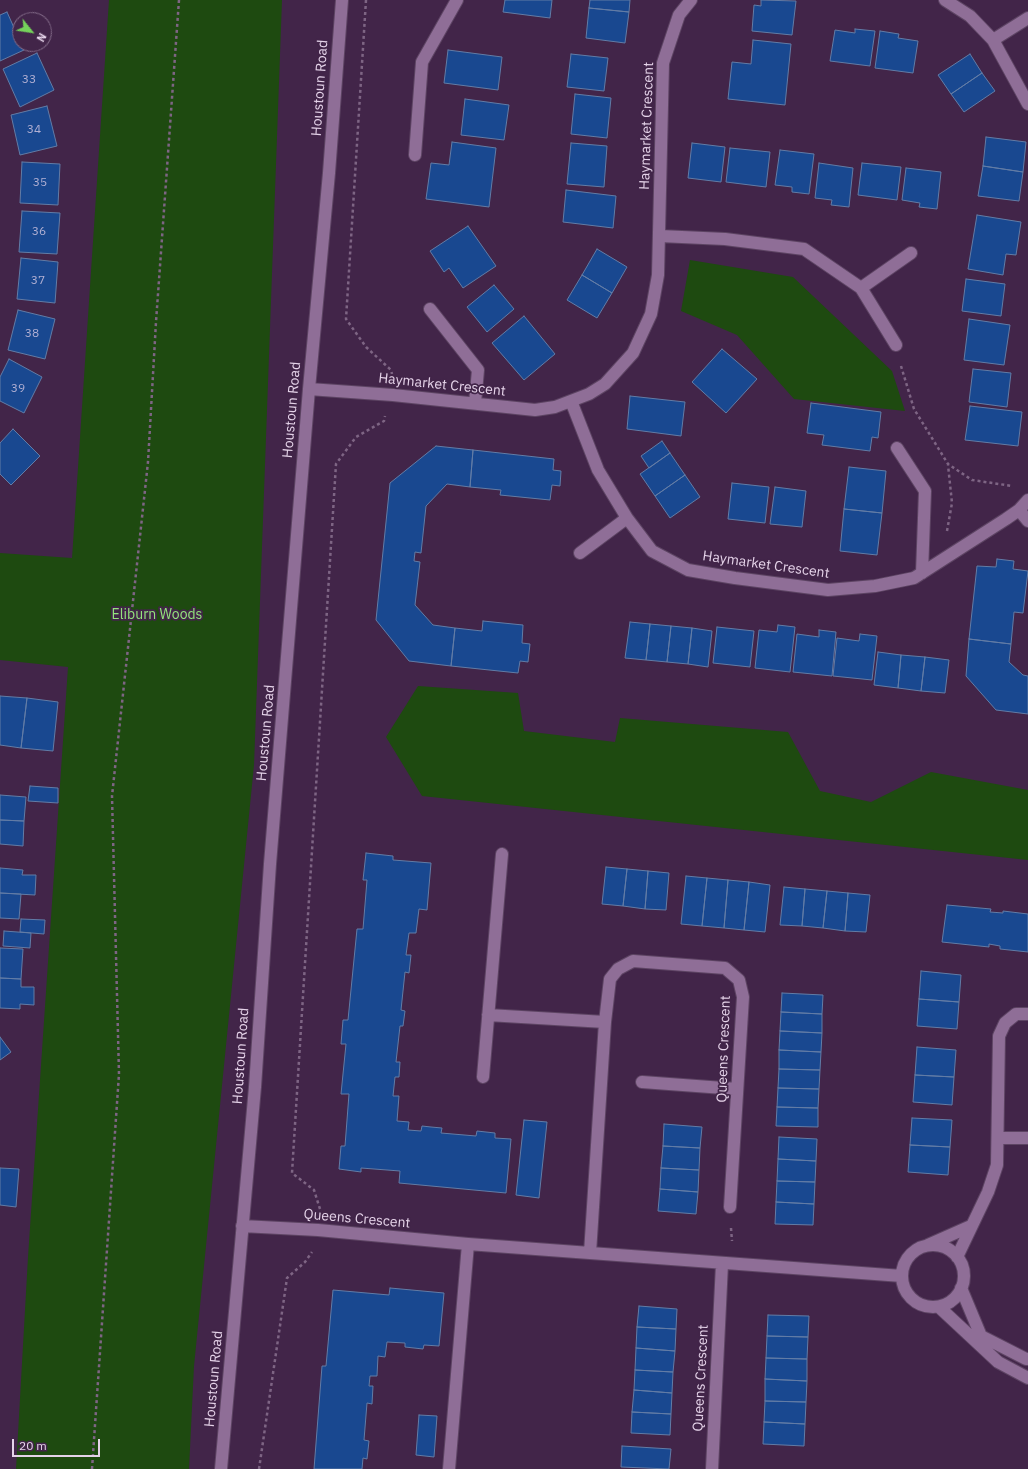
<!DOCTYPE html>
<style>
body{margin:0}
#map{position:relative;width:1028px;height:1469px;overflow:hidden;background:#422549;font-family:"IBM Plex Sans",sans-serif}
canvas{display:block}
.north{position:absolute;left:12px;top:12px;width:40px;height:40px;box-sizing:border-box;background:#422549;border:1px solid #836b89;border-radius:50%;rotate:120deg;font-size:11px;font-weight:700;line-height:16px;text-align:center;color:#e5d3e9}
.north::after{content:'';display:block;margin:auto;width:14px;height:18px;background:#75d25b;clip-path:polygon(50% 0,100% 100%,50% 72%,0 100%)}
.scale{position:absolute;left:12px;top:1439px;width:88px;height:18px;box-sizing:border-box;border:2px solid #e5d3e9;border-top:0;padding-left:5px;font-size:12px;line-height:14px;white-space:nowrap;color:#e5d3e9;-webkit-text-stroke:3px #422549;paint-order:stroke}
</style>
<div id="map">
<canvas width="1028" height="1469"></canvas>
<div class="north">N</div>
<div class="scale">20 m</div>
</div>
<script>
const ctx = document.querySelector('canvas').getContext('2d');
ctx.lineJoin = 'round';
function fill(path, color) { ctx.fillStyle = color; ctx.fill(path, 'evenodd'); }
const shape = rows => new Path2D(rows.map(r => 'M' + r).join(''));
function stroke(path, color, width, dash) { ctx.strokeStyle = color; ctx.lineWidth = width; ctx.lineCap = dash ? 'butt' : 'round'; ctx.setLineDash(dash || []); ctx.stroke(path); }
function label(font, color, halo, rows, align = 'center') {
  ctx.font = font + ' "IBM Plex Sans",sans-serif'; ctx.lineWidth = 3.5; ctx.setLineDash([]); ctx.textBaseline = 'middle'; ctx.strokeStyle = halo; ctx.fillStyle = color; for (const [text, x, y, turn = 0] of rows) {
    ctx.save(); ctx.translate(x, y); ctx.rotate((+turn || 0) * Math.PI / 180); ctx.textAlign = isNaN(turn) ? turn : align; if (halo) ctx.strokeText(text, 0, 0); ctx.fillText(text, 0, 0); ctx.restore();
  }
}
fill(shape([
 [109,0,282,0,254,765,194,1366,189,1469,16,1469,28,1257,68,667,0,660,0,553,72,558],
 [690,260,793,277,892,371,905,411,794,399,737,335,681,311],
 [418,686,518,693,524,731,615,742,620,718,788,732,820,791,871,802,931,772,1028,790,1028,860,422,796,386,737]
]), '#1e4a10');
const building = shape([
 [505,0,552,0,550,18,503,12,505,0],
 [590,0,630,0,629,12,589,8,590,0],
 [761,0,796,1,792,35,752,31,754,5,761,6,761,0],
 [589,8,629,12,625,43,586,38,589,8],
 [7,12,24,50,0,61,0,15,7,12],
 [855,29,875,31,870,66,830,61,835,30,855,33,855,29],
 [880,31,899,34,898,38,918,41,913,73,875,68,880,31],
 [753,40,791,44,785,105,728,99,732,62,751,64,753,40],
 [448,50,502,57,498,90,444,83,448,50],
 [37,53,54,90,20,107,3,69,37,53],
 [571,54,608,58,604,91,567,87,571,54],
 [970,54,982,73,951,94,938,75,970,54],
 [982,73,995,91,964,112,951,94,982,73],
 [575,94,611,98,607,138,571,134,575,94],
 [465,99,509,105,504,140,461,135,465,99],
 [47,106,57,146,20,155,11,115,47,106],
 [986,137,1026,142,1023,172,983,166,986,137],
 [452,142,496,148,489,207,426,199,431,163,449,165,452,142],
 [571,143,607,146,604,187,567,184,571,143],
 [692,143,725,147,721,182,688,178,692,143],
 [730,148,770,152,766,187,726,182,730,148],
 [780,150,814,154,809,194,792,192,792,187,775,185,780,150],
 [22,162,60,164,58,205,20,203,22,162],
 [819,163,853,168,849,207,831,205,832,200,815,198,819,163],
 [862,163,901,167,897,200,858,195,862,163],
 [983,166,1023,172,1019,201,978,196,983,166],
 [906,168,941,172,937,209,919,207,920,203,902,200,906,168],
 [566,190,616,196,613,228,563,222,566,190],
 [22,211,60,213,57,254,19,252,22,211],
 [977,215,1021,222,1016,255,1006,254,1003,275,968,269,977,215],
 [468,226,496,266,463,288,449,268,444,272,430,251,468,226],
 [597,249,627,267,612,293,582,275,597,249],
 [21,258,58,262,55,303,17,299,21,258],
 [582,275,612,293,597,318,567,300,582,275],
 [966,279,1005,284,1001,316,962,311,966,279],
 [494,285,514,309,487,332,467,307,494,285],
 [18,310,55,319,45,359,8,350,18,310],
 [524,316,555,354,524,380,492,343,524,316],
 [969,319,1010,325,1004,365,964,360,969,319],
 [722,349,757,379,726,413,692,382,722,349],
 [9,359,42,377,24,413,0,401,0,377,9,359],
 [973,369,1011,373,1007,407,969,402,973,369],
 [630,396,685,402,681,436,627,429,630,396],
 [811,403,881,412,878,438,872,437,870,451,822,445,824,435,807,433,811,403],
 [970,406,1022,412,1018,446,965,440,970,406],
 [13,429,40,456,11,485,0,474,0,443,13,429],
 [662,441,670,453,649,468,641,456,662,441],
 [436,446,473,450,470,487,447,484,426,506,421,553,415,552,414,561,420,562,415,605,433,625,455,628,451,666,409,661,376,620,390,483,436,446],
 [473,450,554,459,553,470,561,471,560,486,552,485,550,500,500,495,501,490,470,487,473,450],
 [670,453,685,475,655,496,640,474,670,453],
 [849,467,886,471,882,513,844,509,849,467],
 [685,475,700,497,670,518,655,496,685,475],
 [732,483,769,487,765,523,728,519,732,483],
 [775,487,806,491,802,527,770,524,775,487],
 [844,509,882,513,877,555,840,551,844,509],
 [997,559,1014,561,1013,569,1028,571,1023,613,1014,612,1011,644,969,639,977,566,996,567,997,559],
 [483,621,523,625,522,643,530,644,528,662,520,661,518,673,451,666,455,628,482,631,483,621],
 [630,622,650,624,646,660,625,658,630,622],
 [650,624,671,626,667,662,646,660,650,624],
 [778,625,795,627,790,672,755,668,759,630,777,632,778,625],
 [671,626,692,628,688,664,667,662,671,626],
 [717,627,754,631,750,667,713,663,717,627],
 [692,628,712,631,708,667,688,664,692,628],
 [819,630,836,632,832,676,793,672,797,634,819,637,819,630],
 [860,634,877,636,872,680,833,676,837,638,859,641,860,634],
 [969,639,1011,644,1009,662,1023,675,1028,676,1028,714,996,710,966,676,969,639],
 [878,652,901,655,898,688,874,685,878,652],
 [901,655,925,657,921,691,898,688,901,655],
 [925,657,949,660,945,693,921,691,925,657],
 [0,696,27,698,21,748,0,745,0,696],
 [27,698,58,702,53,751,21,748,27,698],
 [30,786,58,788,58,803,28,801,30,786],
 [0,795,26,797,24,821,0,820,0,795],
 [0,820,24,821,23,846,0,844,0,820],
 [366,853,393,856,393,860,431,863,427,910,419,909,416,933,409,933,406,955,411,955,409,973,405,972,401,1010,405,1011,403,1026,400,1026,396,1062,400,1062,399,1077,395,1077,393,1096,399,1096,397,1121,409,1122,408,1130,421,1131,422,1126,431,1127,442,1128,441,1133,476,1136,477,1131,495,1133,495,1138,511,1139,506,1193,399,1183,400,1171,361,1168,361,1172,339,1169,341,1146,345,1146,349,1094,341,1094,346,1044,341,1044,343,1020,348,1020,357,929,363,929,367,880,363,880,366,853],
 [606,867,627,869,623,906,602,904,606,867],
 [0,868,23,870,22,875,36,875,35,895,0,893,0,868],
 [627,869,648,871,645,909,623,906,627,869],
 [648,871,669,873,666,910,645,909,648,871],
 [686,876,707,878,702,926,681,924,686,876],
 [707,878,728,880,724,928,702,926,707,878],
 [728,880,749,882,744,930,724,928,728,880],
 [749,882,770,885,765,932,744,930,749,882],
 [784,887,805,889,802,926,780,925,784,887],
 [805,889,827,891,823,928,802,926,805,889],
 [827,891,848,893,845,931,823,928,827,891],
 [0,893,21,894,19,919,0,918,0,893],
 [848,893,870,895,866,932,845,931,848,893],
 [947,905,991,909,990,912,1003,913,1003,911,1028,914,1028,952,1000,949,1000,946,989,944,989,947,942,942,947,905],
 [21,919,45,920,44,934,20,932,21,919],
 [4,931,31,933,30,948,3,946,4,931],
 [0,948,23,949,21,979,0,978,0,948],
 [921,971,961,975,959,1002,919,999,921,971],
 [0,978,21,979,21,987,34,987,34,1005,20,1004,20,1009,0,1008,0,978],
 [782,993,823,995,822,1014,781,1012,782,993],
 [919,999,959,1002,957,1029,917,1026,919,999],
 [781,1012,822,1014,822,1033,780,1031,781,1012],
 [780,1031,822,1033,821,1052,779,1050,780,1031],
 [0,1037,11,1052,0,1060,0,1037],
 [917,1047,956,1050,954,1077,915,1075,917,1047],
 [779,1050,821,1052,820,1070,779,1069,779,1050],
 [779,1069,820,1070,819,1089,778,1088,779,1069],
 [915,1075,954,1077,952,1105,913,1102,915,1075],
 [778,1088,819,1089,818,1108,777,1107,778,1088],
 [777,1107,818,1108,818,1127,776,1126,777,1107],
 [912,1118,952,1120,950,1147,910,1145,912,1118],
 [524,1120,547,1122,539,1198,516,1195,524,1120],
 [664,1124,702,1127,700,1148,663,1146,664,1124],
 [779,1137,817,1139,816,1161,778,1159,779,1137],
 [910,1145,950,1147,948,1175,908,1172,910,1145],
 [663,1146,700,1148,699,1170,661,1168,663,1146],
 [778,1159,816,1161,815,1182,777,1181,778,1159],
 [0,1168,19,1169,16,1207,0,1205,0,1168],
 [661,1168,699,1170,698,1192,660,1189,661,1168],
 [777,1181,815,1182,814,1204,776,1202,777,1181],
 [660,1189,698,1192,696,1214,658,1211,660,1189],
 [776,1202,814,1204,813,1225,775,1224,776,1202],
 [390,1288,444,1293,439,1346,424,1345,423,1349,405,1347,405,1343,387,1342,385,1357,378,1356,377,1376,370,1376,369,1386,373,1386,372,1404,367,1403,364,1440,369,1441,367,1459,363,1458,362,1469,314,1469,322,1366,326,1366,333,1290,389,1295,390,1288],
 [639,1306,677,1309,676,1329,637,1327,639,1306],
 [768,1315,809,1316,808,1337,767,1336,768,1315],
 [637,1327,676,1329,675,1351,636,1348,637,1327],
 [767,1336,808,1337,807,1359,766,1358,767,1336],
 [636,1348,675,1351,673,1372,635,1370,636,1348],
 [766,1358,807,1359,807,1381,765,1379,766,1358],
 [635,1370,673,1372,672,1393,634,1390,635,1370],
 [765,1379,807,1381,806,1402,765,1401,765,1379],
 [634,1390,672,1393,671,1414,632,1412,634,1390],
 [765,1401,806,1402,805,1424,764,1422,765,1401],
 [632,1412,671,1414,670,1435,631,1433,632,1412],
 [419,1415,437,1416,434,1457,416,1455,419,1415],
 [764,1422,805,1424,804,1446,763,1444,764,1422],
 [622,1446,671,1449,669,1469,621,1467,622,1446]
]);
fill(building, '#194890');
stroke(building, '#627ca6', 1);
const minor = shape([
 [945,0,970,16,993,40,1028,104],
 [993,40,1028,18],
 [415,155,422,62,457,0],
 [660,236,725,239,804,249,861,288,896,345],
 [861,288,911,253],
 [430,309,478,370,475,403],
 [309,389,393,395,535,410,555,407,589,394,605,384,633,353,651,314,658,275,663,63,679,15,691,0],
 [571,401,598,470,627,518,652,551,688,570,735,578,828,590,875,586,914,578,1006,519,1019,510,1028,500],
 [897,448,925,491,922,573],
 [1019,510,1028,521],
 [580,553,627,518],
 [488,1015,605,1022],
 [483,1077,502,854],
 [642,1082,737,1089],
 [998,1138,1028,1138],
 [242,1226,318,1230,468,1244,902,1276],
 [928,1245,971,1226],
 '902 1276a31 31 0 1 1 62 0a31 31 0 1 1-62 0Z',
 [590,1253,605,1022,610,979,618,969,633,961,725,968,739,980,743,997,730,1207],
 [957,1257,988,1192,997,1165,999,1036,1005,1023,1016,1014,1028,1014],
 [961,1288,981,1336,1026,1359,1028,1359],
 [939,1307,998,1362,1028,1378],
 [221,1469,255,1087,270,864,309,389,329,173,342,0],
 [449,1469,468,1244],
 [712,1469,722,1264]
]);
stroke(minor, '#5d4463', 14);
stroke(shape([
 [366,0,346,319,366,347,391,370,392,374],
 [901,366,914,409,948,464,972,480,1012,486],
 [947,531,952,503,948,465],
 [320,1209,314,1190,292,1173,336,464,356,437,384,421,385,416],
 [731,1228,732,1241],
 [92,1469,119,1074,112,796,148,462,156,322,179,0],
 [259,1469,287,1278,305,1262,312,1252]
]), '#7e6584', 2.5, [3, 3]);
stroke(minor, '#8f6e97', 12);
label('12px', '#b2b0d3', null, [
 ["33",29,80],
 ["34",34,130],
 ["35",40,183],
 ["36",39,232],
 ["37",38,281],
 ["38",32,334],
 ["39",18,389]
]);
label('14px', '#e5d3e9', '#422549', [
 ["Houstoun Road",320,88,-86],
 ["Haymarket Crescent",647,126,-88],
 ["Haymarket Crescent",442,385,6],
 ["Houstoun Road",292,410,-85],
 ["Haymarket Crescent",766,565,8],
 ["Houstoun Road",266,733,-85],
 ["Queens Crescent",724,1049,-88],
 ["Houstoun Road",241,1056,-86],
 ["Queens Crescent",357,1219,5],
 ["Queens Crescent",701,1378,-87],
 ["Houstoun Road",214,1379,-85]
]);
label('14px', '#93e57c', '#422549', [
 ["Eliburn Woods",157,615]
]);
</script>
